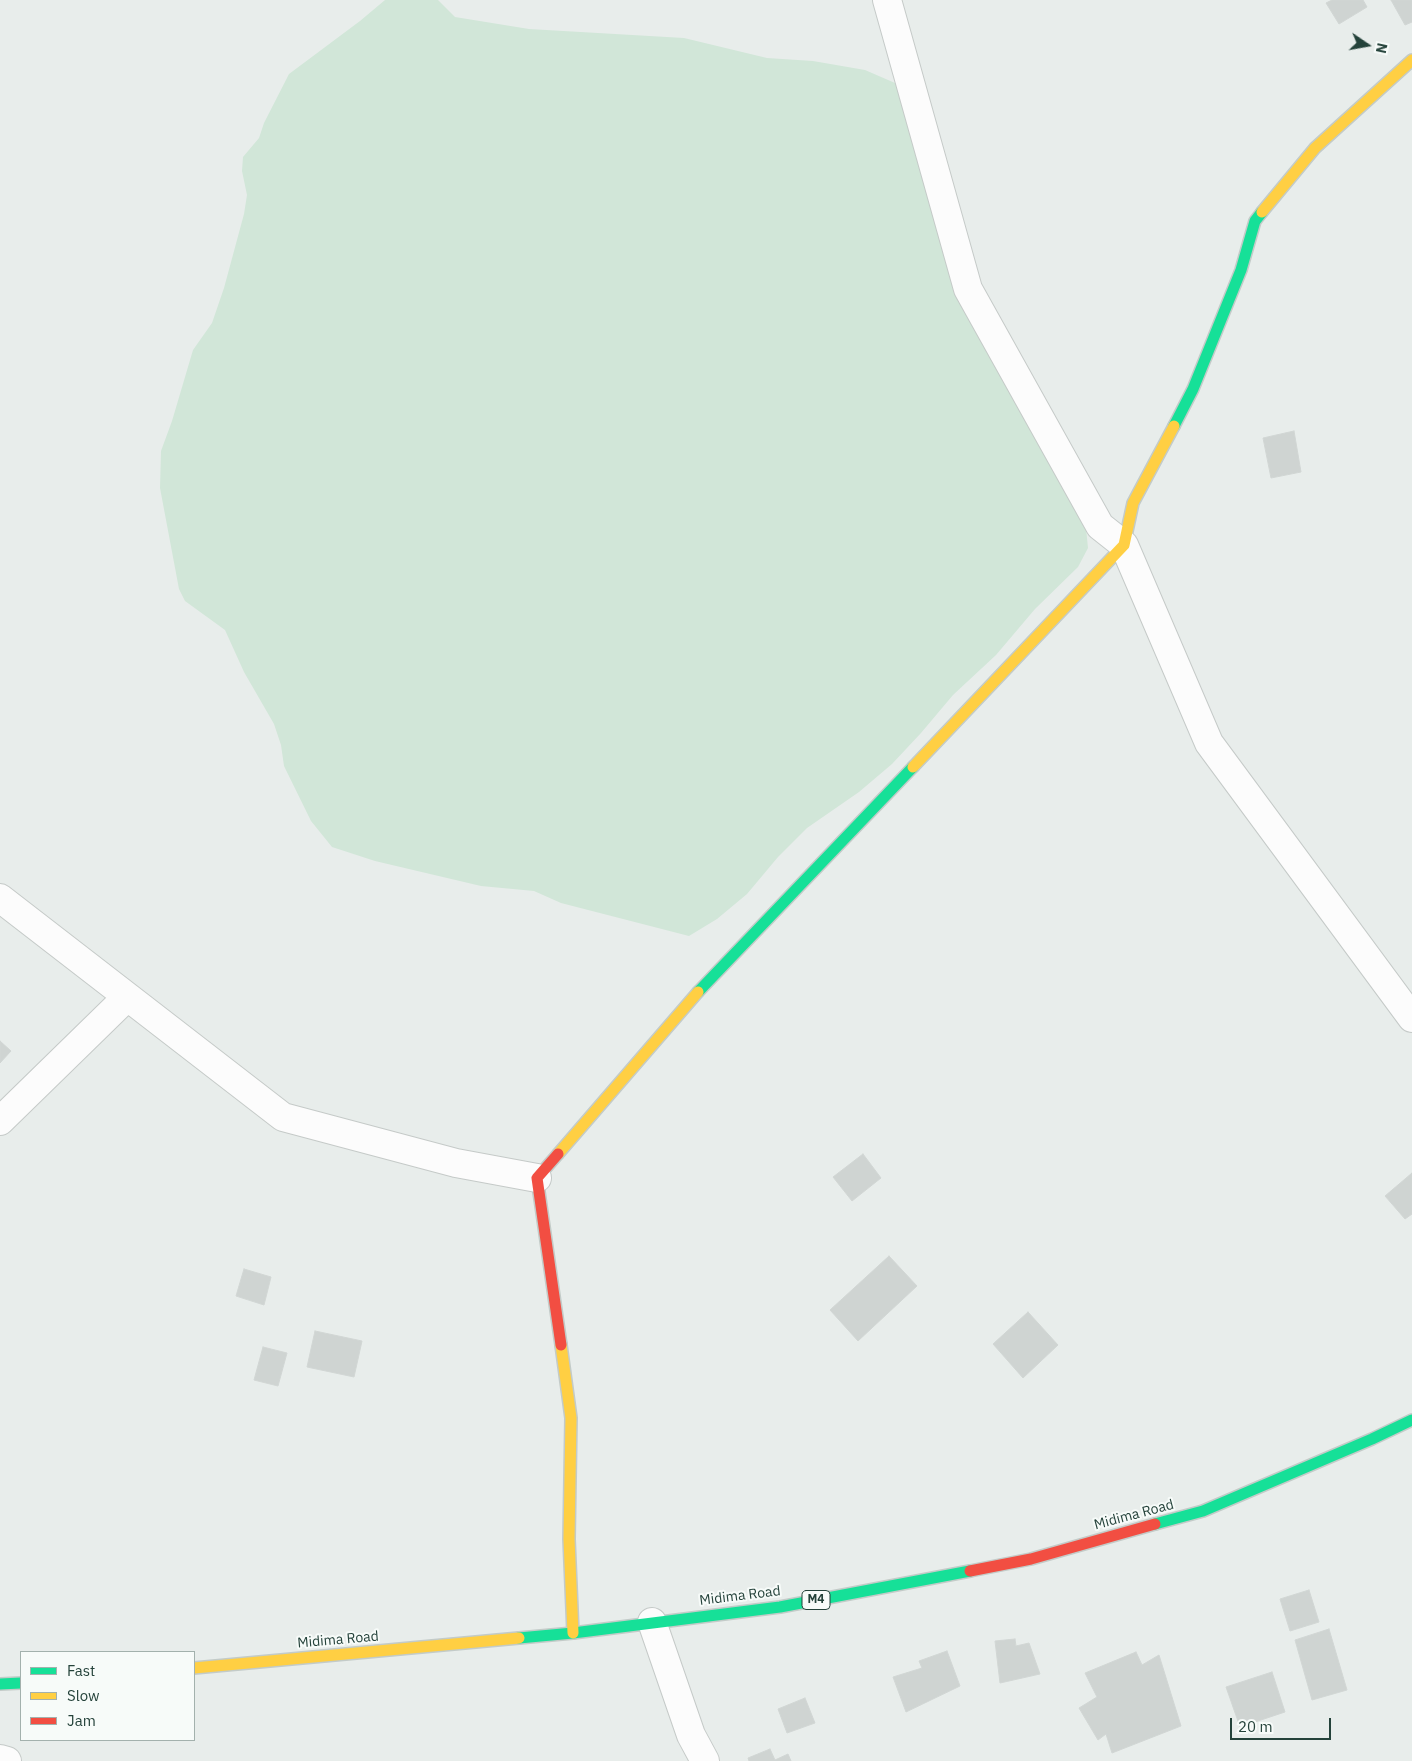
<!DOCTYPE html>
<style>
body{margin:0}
#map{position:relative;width:1412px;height:1761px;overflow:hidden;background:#e8edeb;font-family:"IBM Plex Sans",sans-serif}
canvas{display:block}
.legend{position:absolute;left:20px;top:1651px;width:175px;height:90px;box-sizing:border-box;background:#f7fbf9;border:1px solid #a3b1ad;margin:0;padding:6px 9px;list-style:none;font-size:15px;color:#24423a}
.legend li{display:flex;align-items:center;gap:10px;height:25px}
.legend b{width:25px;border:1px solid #a3b1ad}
.north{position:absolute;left:1342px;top:20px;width:50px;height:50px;-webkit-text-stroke:4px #f7fbf9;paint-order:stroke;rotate:102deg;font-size:14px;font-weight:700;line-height:20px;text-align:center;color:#24423a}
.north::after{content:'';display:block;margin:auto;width:18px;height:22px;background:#24423a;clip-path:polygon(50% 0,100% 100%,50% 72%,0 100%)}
.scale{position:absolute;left:1230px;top:1718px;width:101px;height:22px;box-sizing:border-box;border:2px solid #24423a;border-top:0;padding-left:6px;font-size:15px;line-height:18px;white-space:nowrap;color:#24423a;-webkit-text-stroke:4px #f7fbf9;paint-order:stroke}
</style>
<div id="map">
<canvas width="1412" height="1761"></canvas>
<ul class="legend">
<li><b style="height:6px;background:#16e098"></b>Fast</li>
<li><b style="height:6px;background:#ffcf43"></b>Slow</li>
<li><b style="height:6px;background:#f24e42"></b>Jam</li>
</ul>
<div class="north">N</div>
<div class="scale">20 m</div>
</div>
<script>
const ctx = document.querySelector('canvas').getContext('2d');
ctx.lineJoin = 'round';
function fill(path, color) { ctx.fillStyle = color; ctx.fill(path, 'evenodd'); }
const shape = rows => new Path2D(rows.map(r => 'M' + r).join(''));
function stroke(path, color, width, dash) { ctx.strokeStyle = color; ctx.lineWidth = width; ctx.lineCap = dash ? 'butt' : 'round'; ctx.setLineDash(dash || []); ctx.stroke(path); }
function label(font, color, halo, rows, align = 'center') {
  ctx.font = font + ' "IBM Plex Sans",sans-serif'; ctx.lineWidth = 4; ctx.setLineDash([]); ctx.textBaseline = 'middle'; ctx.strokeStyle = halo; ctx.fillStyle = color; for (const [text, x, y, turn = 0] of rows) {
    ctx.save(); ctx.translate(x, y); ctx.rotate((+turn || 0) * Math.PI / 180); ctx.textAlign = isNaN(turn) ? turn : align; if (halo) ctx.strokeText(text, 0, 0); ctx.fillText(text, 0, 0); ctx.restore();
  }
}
fill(shape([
 [385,0,438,0,455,17,529,29,684,38,767,58,813,61,865,70,895,83,914,130,928,176,1085,518,1088,548,1078,567,1035,609,996,655,953,695,921,733,892,764,859,792,807,828,778,857,747,894,717,919,689,936,561,903,534,891,481,886,375,861,332,847,311,821,284,766,281,745,274,724,244,672,225,630,185,601,179,589,160,488,161,451,172,421,193,350,212,323,224,288,244,214,247,195,242,171,243,157,259,138,264,123,289,74,360,21]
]), '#d1e6d8');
const building = shape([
 [1332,0,1363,0,1367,7,1339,24,1326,3,1332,0],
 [1391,0,1412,0,1412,22,1405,25,1391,0],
 [1294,431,1301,472,1271,478,1263,438,1294,431],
 [0,1041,11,1051,0,1063,0,1041],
 [863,1154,881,1178,852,1201,833,1177,863,1154],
 [1412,1173,1412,1214,1405,1219,1385,1196,1412,1173],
 [889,1256,917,1286,858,1341,830,1310,889,1256],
 [244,1269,271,1277,264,1305,236,1296,244,1269],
 [1028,1312,1058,1345,1023,1378,993,1344,1028,1312],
 [315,1331,362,1341,354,1377,307,1367,315,1331],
 [263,1347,287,1353,278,1386,254,1380,263,1347],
 [1309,1590,1319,1622,1290,1631,1280,1599,1309,1590],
 [1329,1629,1347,1690,1312,1700,1295,1640,1329,1629],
 [1015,1639,1016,1646,1029,1643,1040,1674,1000,1683,995,1641,1015,1639],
 [947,1651,960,1686,906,1712,893,1677,922,1668,919,1661,947,1651],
 [1136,1652,1142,1665,1159,1655,1181,1726,1112,1753,1106,1734,1098,1740,1079,1708,1097,1697,1085,1673,1136,1652],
 [1272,1672,1285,1712,1240,1727,1226,1687,1272,1672],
 [805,1698,815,1723,787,1733,778,1709,805,1698],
 [770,1749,775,1760,788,1754,791,1761,749,1761,748,1758,770,1749]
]);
fill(building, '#cfd4d2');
stroke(building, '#d1d6d4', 1);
const street = shape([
 [887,0,968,289,1100,526,1124,545,1209,743,1412,1018],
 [0,898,283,1117,456,1163,537,1178],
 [0,1121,127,997],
 [652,1622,691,1735,705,1761],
 [0,1759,7,1761]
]);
const fast = shape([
 [1174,426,1193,389,1241,270,1255,221,1262,212],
 [698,992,913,767],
 [1155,1524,1203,1511,1372,1439,1412,1420],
 [519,1638,573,1633,780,1607,970,1571],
 [0,1684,21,1683]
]);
const slow = shape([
 [1262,212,1315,148,1412,60],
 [913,767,1124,545,1133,503,1174,426],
 [558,1154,698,992],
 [561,1345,571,1418,569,1539,573,1633],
 [194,1668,519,1638]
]);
const jam = shape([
 [558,1154,537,1178,561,1345],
 [970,1571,1031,1559,1155,1524]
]);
stroke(street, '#c5cac8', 30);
stroke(fast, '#c3cbc8', 14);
stroke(slow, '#c3cbc8', 14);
stroke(jam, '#c3cbc8', 14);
stroke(street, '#fcfcfc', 28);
stroke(fast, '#16e098', 11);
stroke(slow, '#ffcf43', 11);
stroke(jam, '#f24e42', 11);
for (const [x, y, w] of [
 [816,1600,28]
]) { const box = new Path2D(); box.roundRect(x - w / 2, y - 9.5, w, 19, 4); ctx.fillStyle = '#f7fbf9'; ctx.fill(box); stroke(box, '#24423a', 1); }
label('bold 12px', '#24423a', null, [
 ["M4",816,1600]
]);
label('14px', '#24423a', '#f7fbf9', [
 ["Midima Road",1134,1515,-15],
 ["Midima Road",740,1596,-7],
 ["Midima Road",338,1640,-5]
]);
</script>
